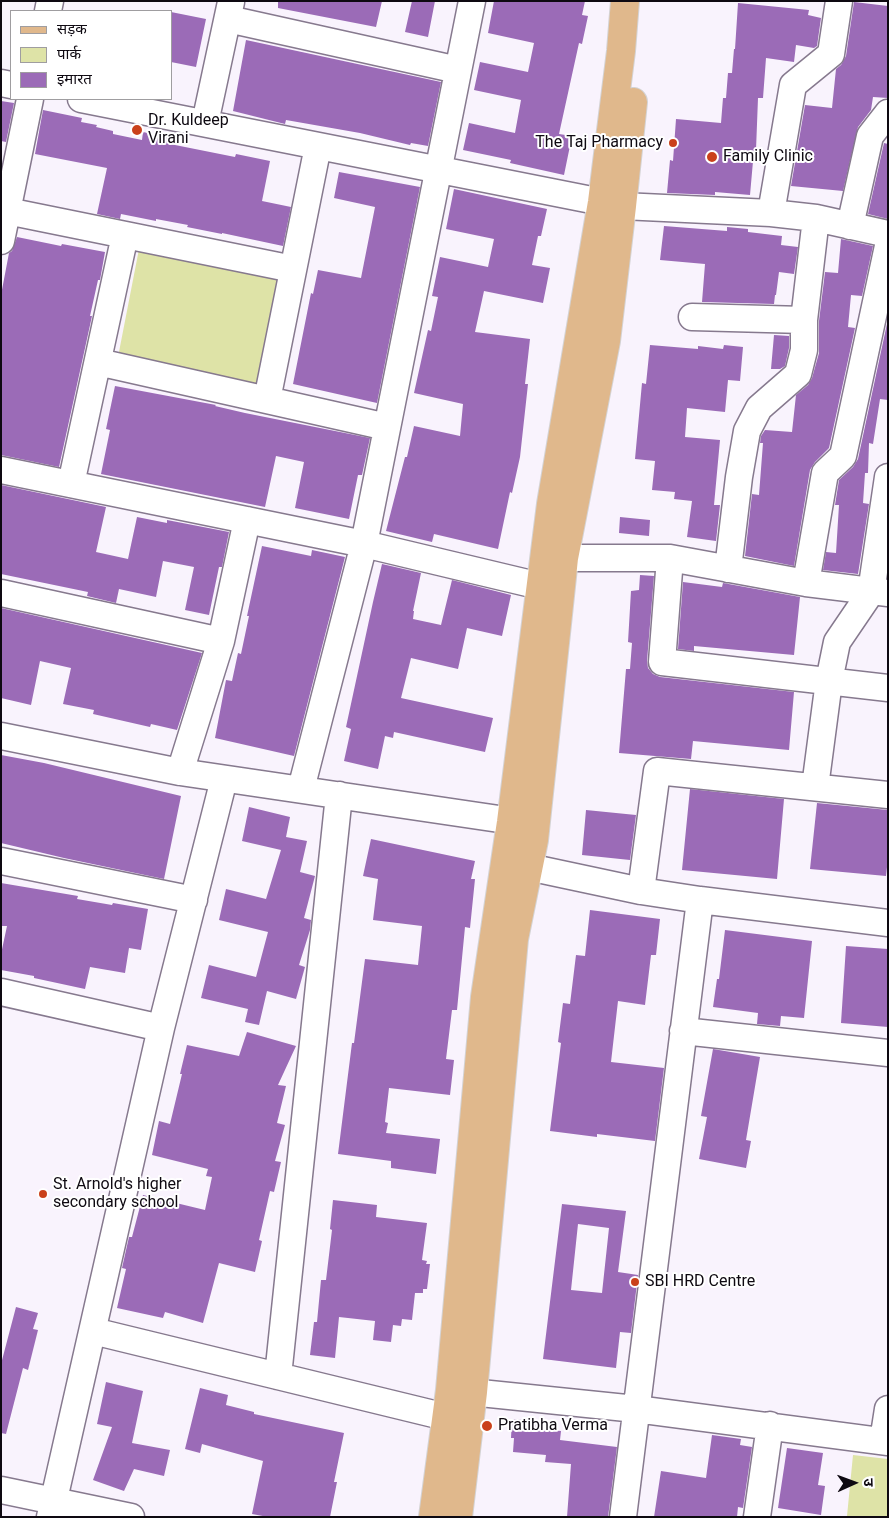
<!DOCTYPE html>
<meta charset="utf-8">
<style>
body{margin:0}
#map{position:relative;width:889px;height:1518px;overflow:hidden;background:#f9f3fd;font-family:Roboto,"Noto Sans Devanagari",sans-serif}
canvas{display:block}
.frame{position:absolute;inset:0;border:2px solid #0e0911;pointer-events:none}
.legend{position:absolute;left:10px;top:10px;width:162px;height:90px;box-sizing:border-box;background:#fff;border:1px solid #9f9da0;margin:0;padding:6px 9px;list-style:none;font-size:15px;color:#0e0911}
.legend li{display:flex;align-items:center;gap:10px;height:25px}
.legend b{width:25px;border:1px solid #9f9da0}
.north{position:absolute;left:829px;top:1458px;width:50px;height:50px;-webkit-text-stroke:4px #fff;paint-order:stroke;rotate:88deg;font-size:14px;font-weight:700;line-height:20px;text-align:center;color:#0e0911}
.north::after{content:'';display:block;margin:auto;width:18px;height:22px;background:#0e0911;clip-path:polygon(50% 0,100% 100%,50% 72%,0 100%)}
</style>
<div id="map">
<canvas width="889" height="1518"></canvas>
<div class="frame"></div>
<ul class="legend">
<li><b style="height:6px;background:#e0b88c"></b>सड़क</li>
<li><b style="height:14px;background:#dee3a7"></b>पार्क</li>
<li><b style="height:14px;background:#9b6bb7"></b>इमारत</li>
</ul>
<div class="north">उ</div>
</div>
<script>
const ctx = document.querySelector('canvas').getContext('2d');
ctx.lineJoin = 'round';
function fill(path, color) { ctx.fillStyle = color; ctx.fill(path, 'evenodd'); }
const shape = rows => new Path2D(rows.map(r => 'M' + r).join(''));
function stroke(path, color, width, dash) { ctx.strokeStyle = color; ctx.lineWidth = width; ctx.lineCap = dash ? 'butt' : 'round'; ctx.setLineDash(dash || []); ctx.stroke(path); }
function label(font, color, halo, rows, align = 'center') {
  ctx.font = font + ' Roboto,sans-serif'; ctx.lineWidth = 4; ctx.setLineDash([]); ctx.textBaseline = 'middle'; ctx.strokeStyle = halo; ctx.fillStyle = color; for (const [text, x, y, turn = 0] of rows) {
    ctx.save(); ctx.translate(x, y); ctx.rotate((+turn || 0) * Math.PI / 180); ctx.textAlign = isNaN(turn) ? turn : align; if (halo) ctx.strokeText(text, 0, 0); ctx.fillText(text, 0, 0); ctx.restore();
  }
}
fill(shape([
 [139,249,280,276,259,385,118,357],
 [853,1455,888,1459,888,1517,847,1516]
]), '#dee3a7');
fill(shape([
 [278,1,382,1,376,27,278,8],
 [412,1,435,1,428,37,405,32],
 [494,1,585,1,582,15,588,16,582,44,579,43,559,134,572,136,564,175,510,163,511,160,463,150,469,123,515,133,521,100,474,90,480,62,528,72,534,43,488,33],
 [854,2,888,6,888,98,873,97,871,110,858,127,843,191,791,186,805,105,832,108,836,69,841,65,846,56],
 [738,3,809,10,808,15,821,18,817,46,814,48,796,45,794,62,766,58,763,98,758,98,756,150,754,150,750,195,715,192,715,195,667,193,670,160,673,161,676,119,721,123,723,98,726,98,728,73,732,73,734,49,735,49],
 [171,12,206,19,196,67,171,62],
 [246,40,441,82,428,146,411,143,410,145,360,133,286,120,285,124,233,111],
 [1,101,14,103,6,142,1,141],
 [43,110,82,118,81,122,97,125,96,127,113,131,113,134,142,140,143,132,171,138,170,144,235,157,236,154,270,161,262,201,291,207,283,246,222,233,222,234,187,227,188,225,156,219,156,221,121,214,120,219,97,214,107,168,35,154],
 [884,143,888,144,888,219,868,214],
 [339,172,420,187,377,403,293,384,311,293,313,294,318,270,361,278,375,207,334,198],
 [454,189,547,209,541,236,538,236,532,265,550,268,543,303,484,291,475,332,530,339,525,384,528,384,520,457,512,493,510,492,498,549,434,534,432,542,386,531,405,457,407,457,414,426,460,436,463,404,414,393,428,330,431,331,438,297,432,296,440,257,488,267,494,239,446,229],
 [664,226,727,231,727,227,748,229,748,232,782,236,781,245,798,247,794,274,779,272,776,295,775,295,774,304,702,302,705,264,660,260],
 [17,237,61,246,62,244,105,252,100,280,98,280,90,316,92,316,59,467,1,455,1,295,9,253,12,251],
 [841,239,873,246,862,296,851,295,848,327,855,328,829,448,815,462,810,470,794,566,745,556,752,494,759,495,763,443,760,443,761,436,765,430,792,432,796,395,808,385,812,378,819,353,819,321,825,272,838,273],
 [888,319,888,400,880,399,873,444,869,443,868,473,865,473,863,503,869,504,858,574,823,570,826,552,836,553,839,505,835,505,839,480,853,467,858,459],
 [774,335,789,336,789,348,785,366,780,369,771,369],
 [650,345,698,349,698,346,723,349,724,345,743,347,740,381,728,380,725,412,687,408,685,437,720,440,714,505,720,505,716,541,687,537,692,501,674,499,675,492,652,490,655,461,635,459,642,383,646,384],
 [115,386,216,405,215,406,245,413,370,438,362,475,358,475,349,519,295,508,304,462,276,456,265,507,101,474,110,430,106,429],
 [1,485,106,507,96,552,128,559,137,517,167,523,167,520,229,532,222,567,219,567,209,615,185,610,194,567,163,561,156,597,119,589,116,603,87,596,88,592,1,574],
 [620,517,650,520,649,536,619,533],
 [262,546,311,556,312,550,345,557,294,756,215,738,226,680,232,681,238,653,241,654,249,616,247,616],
 [382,564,421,573,413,611,414,611,413,619,441,625,452,580,511,595,502,636,467,628,458,669,411,658,401,698,493,718,485,752,394,732,393,738,385,736,378,769,344,761,351,729,346,727,373,602],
 [640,575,654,576,647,661,648,668,653,674,660,677,794,692,789,750,693,741,691,759,619,753,626,669,630,669,632,643,628,642,631,591,639,590],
 [683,582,722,587,723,583,800,597,794,655,694,646,694,651,678,649],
 [1,608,202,653,177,730,151,724,150,727,93,714,94,710,63,704,71,668,40,661,31,705,1,698],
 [1,755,44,763,181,796,164,879,64,858,1,843],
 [690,789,784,799,777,879,682,870],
 [817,803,888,810,888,858,886,876,810,869],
 [249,807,290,817,286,837,307,841,300,872,315,876,304,918,311,920,310,930,299,965,305,967,296,999,267,991,259,1025,245,1022,248,1009,201,998,209,965,256,977,268,932,219,920,226,889,266,899,281,850,242,841],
 [586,810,636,815,630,860,582,855],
 [371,839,475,861,471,879,475,879,470,928,465,927,457,1010,452,1010,446,1059,454,1060,450,1095,389,1088,385,1122,388,1123,386,1133,440,1139,436,1174,391,1168,391,1161,338,1154,352,1043,354,1043,365,959,418,965,422,926,373,920,378,879,363,876],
 [1,883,78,896,77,899,112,905,113,903,148,909,141,950,129,948,125,973,90,967,85,989,34,978,34,976,1,970,1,954,7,926,1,926],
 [590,910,660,919,656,955,651,955,645,1005,618,1001,611,1062,664,1068,655,1141,597,1134,597,1137,550,1131,561,1043,558,1042,563,1003,570,1004,576,955,585,956],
 [725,930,812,941,804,1018,781,1016,780,1026,757,1024,758,1013,713,1007,717,979,719,979],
 [846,946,888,949,888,1027,841,1023],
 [247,1032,296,1046,278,1085,286,1086,277,1123,285,1125,275,1161,281,1162,274,1192,270,1191,259,1240,262,1241,255,1272,219,1263,203,1323,165,1312,163,1318,117,1308,126,1269,122,1268,129,1237,132,1237,143,1195,205,1210,212,1177,206,1176,208,1169,152,1155,159,1121,170,1124,182,1074,180,1074,187,1045,239,1056],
 [713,1049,760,1057,746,1140,751,1141,746,1168,699,1159,707,1117,701,1116],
 [333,1200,377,1205,376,1217,427,1223,422,1260,427,1261,426,1264,430,1264,427,1289,423,1289,423,1293,415,1293,412,1320,402,1319,401,1326,393,1325,391,1342,373,1340,375,1321,339,1317,335,1358,310,1355,314,1322,317,1322,321,1280,326,1280,332,1230,330,1229],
 [562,1204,626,1211,618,1272,638,1275,631,1333,620,1332,616,1368,543,1359],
 [578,1224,609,1228,602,1293,571,1290],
 [16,1307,38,1313,33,1329,38,1330,28,1370,23,1368,6,1434,1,1433,1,1364],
 [106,1382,143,1391,132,1443,170,1450,164,1476,134,1469,124,1491,93,1480,112,1427,97,1424],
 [200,1388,228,1395,226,1405,254,1412,254,1414,344,1433,334,1482,337,1482,330,1517,268,1517,252,1514,263,1461,202,1444,200,1453,185,1449],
 [512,1419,537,1421,537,1429,561,1431,560,1440,617,1447,608,1517,567,1517,571,1464,545,1462,546,1455,513,1452,514,1438,511,1438],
 [712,1435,741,1439,740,1445,752,1447,743,1508,738,1507,737,1517,654,1517,661,1471,706,1478],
 [787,1448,823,1453,818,1485,825,1486,821,1515,778,1508]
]), '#9b6bb7');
const minor = shape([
 [48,11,50,1],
 [228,19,458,70],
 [1,83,11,85],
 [81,99,622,206,771,213,816,218,888,234],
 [205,123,231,2],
 [7,211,293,269],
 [771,213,793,85,831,54,839,1],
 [850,226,870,136,888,113],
 [1,241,30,99],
 [692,317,804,320],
 [98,362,387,427],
 [267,400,318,146],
 [1,470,364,544,540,586],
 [71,484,125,235],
 [564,558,670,558,806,583,888,593],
 [670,558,662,662,888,688],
 [728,569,739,477,747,431,759,408,798,374,804,350,804,320,816,218],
 [806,583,825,473,843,456,888,246],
 [1,593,221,641],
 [1,736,180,772,533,824],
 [180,772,221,641,247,520],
 [815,787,829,681,837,642,871,592,888,477],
 [301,789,364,544,472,1],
 [1,861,194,900],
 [508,864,529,865,533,868,641,891,700,900,888,923],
 [641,891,657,771,888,795],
 [1,992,161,1028],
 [683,1031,888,1053],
 [93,1331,446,1417],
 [278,1376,339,795],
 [451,1390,636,1409,888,1442],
 [883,1441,888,1409],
 [1,1490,131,1517],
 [50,1517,161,1028,224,779],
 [623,1517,700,900],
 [757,1517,770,1425]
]);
const major = shape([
 [433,1517,450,1390,485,997,511,822,551,504,602,202,621,51,625,1],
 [458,1517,473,1392,514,939,534,840,564,558,606,341,622,206,633,102]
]);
stroke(minor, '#86798e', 29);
stroke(major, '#d4d3d4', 30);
stroke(minor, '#fff', 26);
stroke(major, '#e0b88c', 28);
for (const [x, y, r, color] of [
 [137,130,6,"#ca411b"],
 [673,143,5,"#ca411b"],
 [712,157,6,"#ca411b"],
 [43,1194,5,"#ca411b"],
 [635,1282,5,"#ca411b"],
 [487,1426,6,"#ca411b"]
]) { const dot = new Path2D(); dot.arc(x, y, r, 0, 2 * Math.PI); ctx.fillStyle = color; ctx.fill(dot); stroke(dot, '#fff', 2); }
label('16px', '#0e0911', '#fff', [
 ["Dr. Kuldeep",148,121],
 ["Virani",148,139],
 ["The Taj Pharmacy",663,143,"right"],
 ["Family Clinic",723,157],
 ["St. Arnold's higher",53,1185],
 ["secondary school",53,1203],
 ["SBI HRD Centre",645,1282],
 ["Pratibha Verma",498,1426]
], 'left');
</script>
